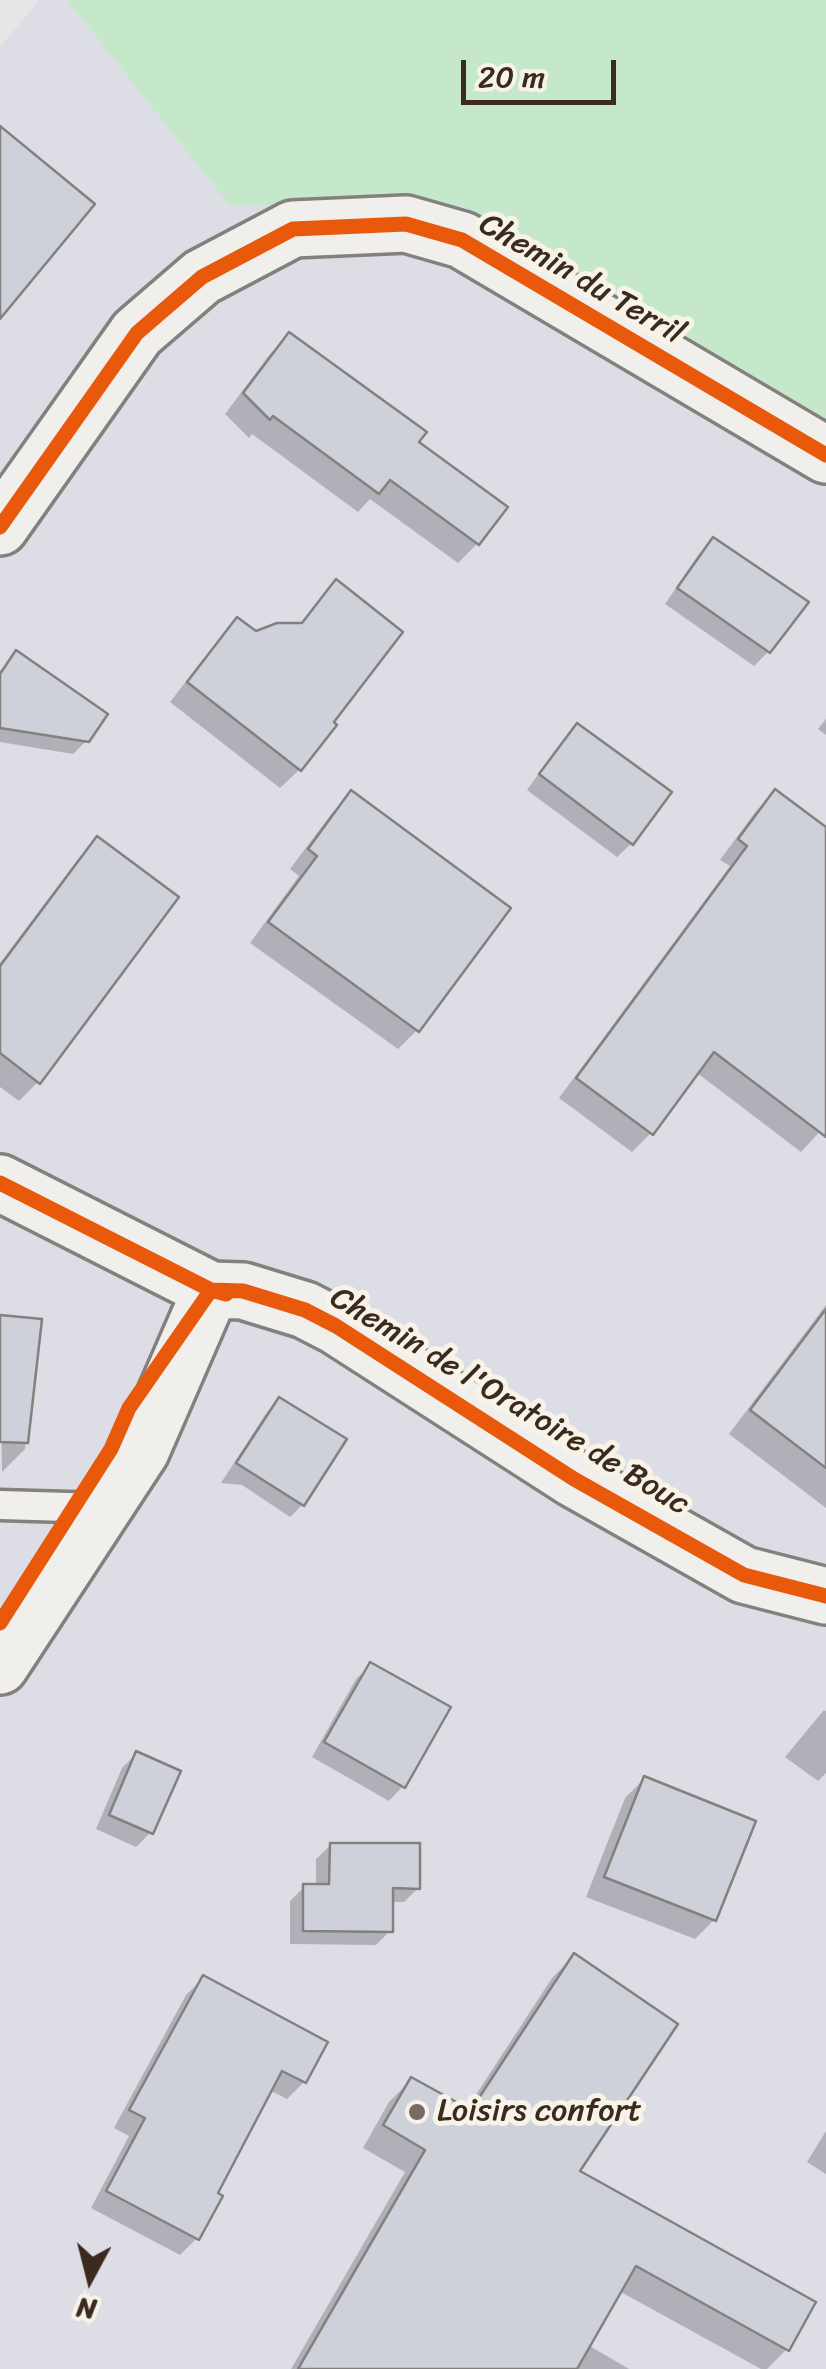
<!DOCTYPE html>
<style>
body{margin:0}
#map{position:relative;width:826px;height:2369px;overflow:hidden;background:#e7e6e7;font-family:Sriracha,sans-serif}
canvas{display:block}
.north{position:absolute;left:40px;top:2229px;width:100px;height:100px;-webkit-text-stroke:8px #f7f3e8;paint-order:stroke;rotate:187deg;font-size:28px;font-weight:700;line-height:40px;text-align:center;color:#3b2a1e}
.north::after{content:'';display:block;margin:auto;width:35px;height:45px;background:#3b2a1e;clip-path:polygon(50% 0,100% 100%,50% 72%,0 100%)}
.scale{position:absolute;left:461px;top:60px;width:155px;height:45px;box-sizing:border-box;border:5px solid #3b2a1e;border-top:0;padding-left:12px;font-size:30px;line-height:35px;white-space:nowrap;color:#3b2a1e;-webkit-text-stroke:8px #f7f3e8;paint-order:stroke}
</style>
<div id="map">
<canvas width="826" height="2369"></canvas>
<div class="north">N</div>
<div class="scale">20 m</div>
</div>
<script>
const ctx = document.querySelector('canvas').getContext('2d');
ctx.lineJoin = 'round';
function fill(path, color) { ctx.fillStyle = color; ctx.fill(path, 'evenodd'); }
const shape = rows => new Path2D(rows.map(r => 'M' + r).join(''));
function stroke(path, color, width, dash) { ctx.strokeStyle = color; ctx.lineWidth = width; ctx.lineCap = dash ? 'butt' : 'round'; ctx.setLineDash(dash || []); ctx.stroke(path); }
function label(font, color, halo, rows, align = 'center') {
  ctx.font = font + ' Sriracha,sans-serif'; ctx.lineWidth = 10; ctx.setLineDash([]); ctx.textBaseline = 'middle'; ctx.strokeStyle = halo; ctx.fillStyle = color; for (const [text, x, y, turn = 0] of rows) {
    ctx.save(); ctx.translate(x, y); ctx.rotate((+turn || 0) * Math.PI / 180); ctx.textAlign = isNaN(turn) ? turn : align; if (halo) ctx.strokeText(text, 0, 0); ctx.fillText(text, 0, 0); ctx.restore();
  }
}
fill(shape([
 [39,0,67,0,229,205,463,206,826,419,826,2369,0,2369,0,47]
]), '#dddde6');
fill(shape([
 [67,0,826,0,826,419,463,206,229,205]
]), '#c6e8ca');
fill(shape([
 [289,335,415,442,477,544,458,563,370,499,358,512,252,434,249,438,225,414,270,354],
 [713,540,805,603,768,652,754,666,665,604,699,554],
 [336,583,299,770,280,788,170,702,219,639,238,620,256,633,299,626,317,602],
 [17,653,87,740,73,754,0,742,0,671],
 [826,719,826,735,818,729],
 [578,726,632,843,617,857,527,790,563,740],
 [775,792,826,830,826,1125,801,1152,696,1072,651,1133,632,1152,559,1098,730,866,720,860,756,811],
 [351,794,417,1030,398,1049,250,943,299,876,290,869,332,813],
 [98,839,38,1082,19,1101,0,1087,0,963,78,859],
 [826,1305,826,1508,729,1434],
 [0,1318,39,1322,25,1449,2,1472],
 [279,1400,302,1505,290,1517,242,1485,221,1483,267,1412],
 [371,1665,403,1786,389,1801,312,1757,356,1679],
 [824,1710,826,1711,826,1773,818,1781,785,1757],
 [136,1754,151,1832,136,1847,96,1829,122,1768],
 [644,1779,714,1920,695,1939,586,1897,625,1798],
 [331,1845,418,1888,404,1902,391,1902,391,1930,376,1945,290,1944,290,1901,304,1887,316,1887,316,1859],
 [574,1956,577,2172,787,2349,767,2369,761,2369,619,2291,588,2345,629,2369,291,2369,405,2172,363,2148,389,2102,411,2080,466,2110,552,1978],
 [203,1978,304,2082,287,2099,269,2090,214,2194,197,2238,180,2255,91,2208,129,2136,114,2128,186,1995],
 [826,2131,826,2174,807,2162]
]), '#0003');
const building = shape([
 [0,126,95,204,0,319,0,126],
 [289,332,427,432,419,442,508,507,479,545,390,480,379,494,273,416,270,420,243,393,289,332],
 [713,537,809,602,770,653,677,588,713,537],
 [336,579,403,632,334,722,337,725,301,771,187,682,237,617,256,631,277,623,302,623,336,579],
 [16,650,108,714,89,742,0,728,0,674,16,650],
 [577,723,672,792,633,845,539,774,577,723],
 [775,789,826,827,826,1137,714,1052,653,1135,576,1078,747,846,738,839,775,789],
 [351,790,511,908,419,1032,268,922,317,856,308,849,351,790],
 [97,836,179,897,40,1084,0,1053,0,966,97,836],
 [826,1309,826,1468,750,1410,826,1309],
 [0,1315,42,1319,28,1443,0,1442,0,1315],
 [279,1397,347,1439,304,1506,236,1463,279,1397],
 [370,1662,451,1707,405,1788,324,1742,370,1662],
 [136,1751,181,1771,153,1834,109,1815,136,1751],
 [644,1776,756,1821,716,1921,604,1877,644,1776],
 [330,1843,420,1843,420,1889,393,1888,393,1932,303,1931,303,1884,329,1884,330,1843],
 [574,1953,678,2024,580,2171,816,2302,789,2351,636,2266,577,2369,298,2369,425,2150,383,2125,411,2077,471,2110,574,1953],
 [203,1975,328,2042,306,2083,282,2071,218,2193,223,2196,199,2240,106,2191,145,2118,129,2110,203,1975]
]);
fill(building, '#cfd1da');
stroke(building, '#83807d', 2.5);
const lane = shape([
 [0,1505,103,1508]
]);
const street = shape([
 [0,527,137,333,202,277,293,229,406,224,462,240,826,455],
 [0,1183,211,1290,243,1291,305,1310,336,1326,574,1479,744,1575,826,1596],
 [0,1666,141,1451,211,1290]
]);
stroke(lane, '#83807d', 35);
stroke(street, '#83807d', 62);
stroke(lane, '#f0efec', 28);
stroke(street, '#f0efec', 55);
stroke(shape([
 [0,527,137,333,202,277,293,229,406,224,462,240,826,455],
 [0,1183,211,1290,243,1291,305,1310,336,1326,574,1479,744,1575,826,1596],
 [0,1623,111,1449,129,1408,211,1290,226,1294]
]), '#e8590c', 15);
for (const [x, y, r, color] of [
 [417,2112,10,"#776c64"]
]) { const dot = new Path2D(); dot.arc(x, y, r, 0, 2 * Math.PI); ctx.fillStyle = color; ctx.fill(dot); stroke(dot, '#f7f3e8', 4); }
label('32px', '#3b2a1e', '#f7f3e8', [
 ["Chemin du Terril",581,280,30],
 ["Chemin de l'Oratoire de Bouc",509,1402,31]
]);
label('32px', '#3b2a1e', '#f7f3e8', [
 ["Loisirs confort",437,2112]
], 'left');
</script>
